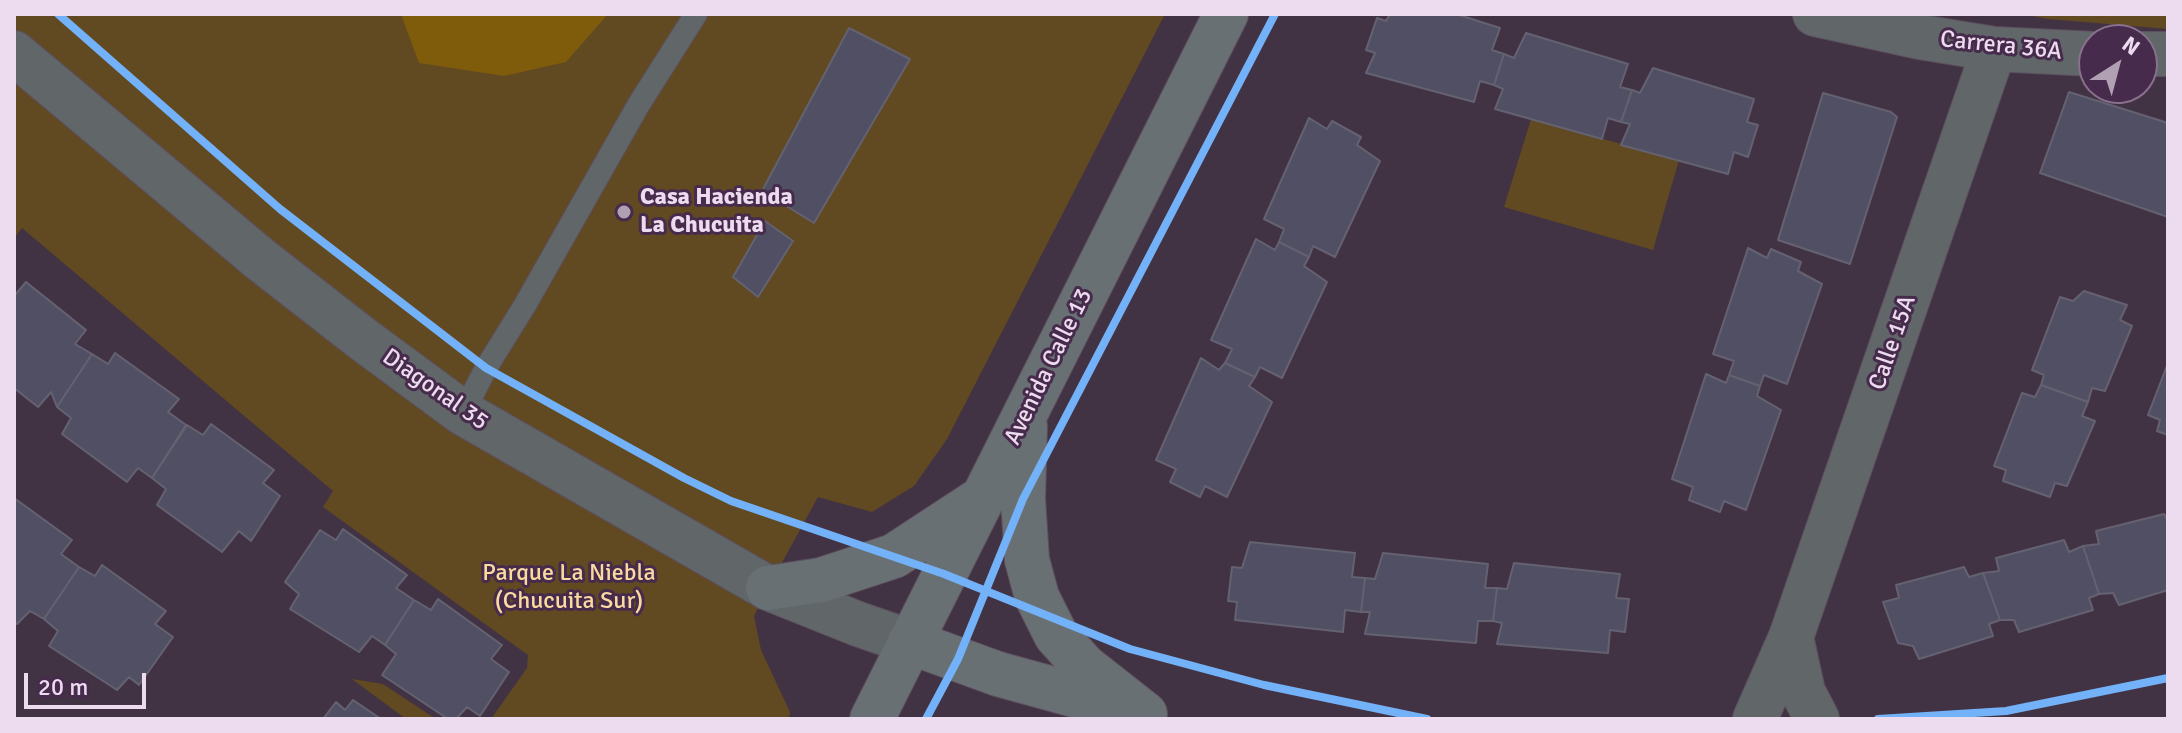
<!DOCTYPE html>
<style>
body{margin:0}
#map{position:relative;width:2182px;height:733px;overflow:hidden;background:#423344;font-family:Signika,sans-serif}
canvas{display:block}
.frame{position:absolute;inset:0;border:16px solid #eddbef;pointer-events:none}
.north{position:absolute;left:2078px;top:24px;width:80px;height:80px;box-sizing:border-box;background:#472b4c;border:2px solid #89718d;border-radius:50%;rotate:36deg;font-size:22px;font-weight:700;line-height:32px;text-align:center;color:#eddbef}
.north::after{content:'';display:block;margin:auto;width:28px;height:36px;background:#b1a0b3;clip-path:polygon(50% 0,100% 100%,50% 72%,0 100%)}
.scale{position:absolute;left:24px;top:673px;width:122px;height:36px;box-sizing:border-box;border:4px solid #eddbef;border-top:0;padding-left:10px;font-size:24px;line-height:28px;white-space:nowrap;color:#eddbef;-webkit-text-stroke:6px #472b4c;paint-order:stroke}
</style>
<div id="map">
<canvas width="2182" height="733"></canvas>
<div class="frame"></div>
<div class="north">N</div>
<div class="scale">20 m</div>
</div>
<script>
const ctx = document.querySelector('canvas').getContext('2d');
ctx.lineJoin = 'round';
function fill(path, color) { ctx.fillStyle = color; ctx.fill(path, 'evenodd'); }
const shape = rows => new Path2D(rows.map(r => 'M' + r).join(''));
function stroke(path, color, width, dash) { ctx.strokeStyle = color; ctx.lineWidth = width; ctx.lineCap = dash ? 'butt' : 'round'; ctx.setLineDash(dash || []); ctx.stroke(path); }
function label(font, color, halo, rows, align = 'center') {
  ctx.font = font + ' Signika,sans-serif'; ctx.lineWidth = 6; ctx.setLineDash([]); ctx.textBaseline = 'middle'; ctx.strokeStyle = halo; ctx.fillStyle = color; for (const [text, x, y, turn = 0] of rows) {
    ctx.save(); ctx.translate(x, y); ctx.rotate((+turn || 0) * Math.PI / 180); ctx.textAlign = isNaN(turn) ? turn : align; if (halo) ctx.strokeText(text, 0, 0); ctx.fillText(text, 0, 0); ctx.restore();
  }
}
fill(shape([
 [14,14,1165,14,947,439,914,486,872,512,818,497,768,588,754,616,761,650,790,712,789,719,491,719,527,668,528,655,323,507,333,491,22,228,14,238],
 [2021,14,2168,14,2168,29,2048,19],
 [1531,119,1679,160,1653,250,1504,207],
 [352,679,383,684,436,719,406,719]
]), '#614921');
fill(shape([
 [401,14,608,14,566,62,504,76,419,63]
]), '#7f5c0c');
const building = shape([
 [1390,14,1456,14,1500,28,1492,50,1504,54,1494,85,1480,81,1474,102,1366,73,1375,53,1366,50,1377,18,1386,21,1390,14],
 [849,28,910,59,814,223,762,191,849,28],
 [1526,33,1628,64,1620,87,1632,90,1621,122,1608,118,1602,139,1495,109,1503,89,1494,85,1504,54,1514,58,1526,33],
 [1653,68,1754,99,1747,122,1758,125,1748,157,1734,152,1728,174,1621,145,1630,124,1621,122,1632,90,1640,93,1653,68],
 [2069,92,2168,123,2168,217,2040,173,2069,92],
 [1823,93,1891,112,1897,117,1850,264,1778,240,1823,93],
 [1309,118,1327,129,1332,121,1361,137,1357,145,1380,161,1335,257,1313,246,1309,257,1279,242,1284,229,1264,219,1309,118],
 [765,221,793,241,758,297,733,277,765,221],
 [1256,239,1275,250,1279,242,1309,257,1304,266,1327,282,1282,378,1260,367,1255,377,1225,363,1232,349,1211,340,1256,239],
 [1748,248,1767,258,1771,249,1801,262,1798,271,1822,284,1787,384,1764,375,1760,386,1729,375,1734,361,1713,354,1748,248],
 [26,282,86,330,75,344,92,354,57,407,51,392,38,407,14,388,14,294,15,295,26,282],
 [2084,291,2127,305,2120,320,2132,326,2105,391,2092,388,2088,402,2041,385,2044,375,2032,370,2060,297,2073,301,2084,291],
 [115,353,179,399,168,412,186,425,152,478,138,468,127,482,62,434,71,418,57,407,92,354,108,364,115,353],
 [1201,358,1219,370,1225,363,1255,377,1249,386,1272,402,1227,497,1205,486,1200,497,1170,482,1176,469,1156,460,1201,358],
 [2168,363,2168,435,2157,431,2160,420,2148,415,2168,363],
 [1706,374,1726,383,1729,375,1760,386,1757,396,1781,410,1746,510,1724,501,1720,512,1689,500,1693,487,1672,479,1706,374],
 [2041,385,2088,402,2082,416,2095,421,2067,486,2055,483,2050,497,2003,481,2006,470,1994,466,2022,393,2035,397,2041,385],
 [211,424,274,470,263,483,280,496,251,541,239,531,222,552,157,505,166,489,152,478,187,425,203,435,211,424],
 [14,498,72,540,61,554,79,567,44,619,30,611,17,624,14,622,14,498],
 [2164,514,2168,521,2168,590,2119,605,2113,593,2099,594,2083,546,2099,544,2096,531,2164,514],
 [343,529,407,575,396,588,414,600,385,645,372,636,359,652,290,609,299,594,285,582,320,530,336,540,343,529],
 [2064,540,2069,552,2083,546,2099,594,2089,598,2093,610,2019,632,2014,620,2000,620,1983,573,1999,571,1996,558,2064,540],
 [1250,542,1355,553,1352,577,1365,578,1361,612,1345,610,1343,632,1235,620,1237,602,1228,601,1232,567,1242,568,1250,542],
 [1383,553,1488,564,1485,588,1497,588,1493,621,1478,621,1476,643,1365,634,1370,612,1361,612,1365,578,1375,579,1383,553],
 [1514,563,1620,574,1616,598,1629,599,1625,632,1610,630,1608,653,1497,644,1502,623,1493,621,1497,588,1507,589,1514,563],
 [102,565,166,611,155,624,173,637,139,685,129,677,117,690,49,646,58,631,44,619,79,567,95,576,102,565],
 [1964,567,1969,577,1983,573,2000,620,1989,624,1993,636,1919,659,1913,646,1898,643,1883,602,1899,598,1896,585,1964,567],
 [438,599,502,645,491,659,509,672,480,716,467,707,456,719,448,719,382,675,396,654,385,645,414,600,431,610,438,599],
 [353,700,381,719,323,719,336,702,345,710,353,700]
]);
fill(building, '#514f63');
stroke(building, '#646271', 2);
const service = shape([
 [463,413,486,368,525,305,639,104,696,14]
]);
const minor = shape([
 [1815,14,1920,37,1994,49,2094,54],
 [14,53,260,259,364,340,463,413,768,588,858,624,910,642],
 [2142,54,2168,54],
 [1791,637,1803,692,1817,719],
 [1755,719,1791,637,1994,49]
]);
const secondary = shape([
 [1025,426,1023,499,1027,560,1037,597,1056,635,1084,666,1145,714],
 [768,588,821,580,894,556,981,499],
 [910,642,998,674,1129,710],
 [872,719,1226,14]
]);
stroke(service, '#5d505e', 24);
stroke(minor, '#5d505e', 46);
stroke(secondary, '#5d505e', 46);
stroke(service, '#616669', 22);
stroke(minor, '#616669', 44);
stroke(secondary, '#697074', 44);
stroke(shape([
 [58,14,280,209,486,368,684,478,731,501,944,574,1130,649,1264,685,1427,719],
 [926,719,958,659,1023,499,1275,14],
 [1878,719,2006,711,2168,678]
]), '#73b2f8', 8);
for (const [x, y, r, color] of [
 [624,212,8,"#b1a0b3"]
]) { const dot = new Path2D(); dot.arc(x, y, r, 0, 2 * Math.PI); ctx.fillStyle = color; ctx.fill(dot); stroke(dot, '#472b4c', 3); }
label('24px', '#eddbef', '#472b4c', [
 ["Carrera 36A",2001,46,6],
 ["Calle 15A",1893,343,-71],
 ["Avenida Calle 13",1049,367,-64],
 ["Diagonal 35",435,390,35]
]);
label('bold 24px', '#eddbef', '#472b4c', [
 ["Casa Hacienda",640,198],
 ["La Chucuita",640,226]
], 'left');
label('24px', '#fbdaa0', '#472b4c', [
 ["Parque La Niebla",569,574],
 ["(Chucuita Sur)",569,602]
]);
</script>
